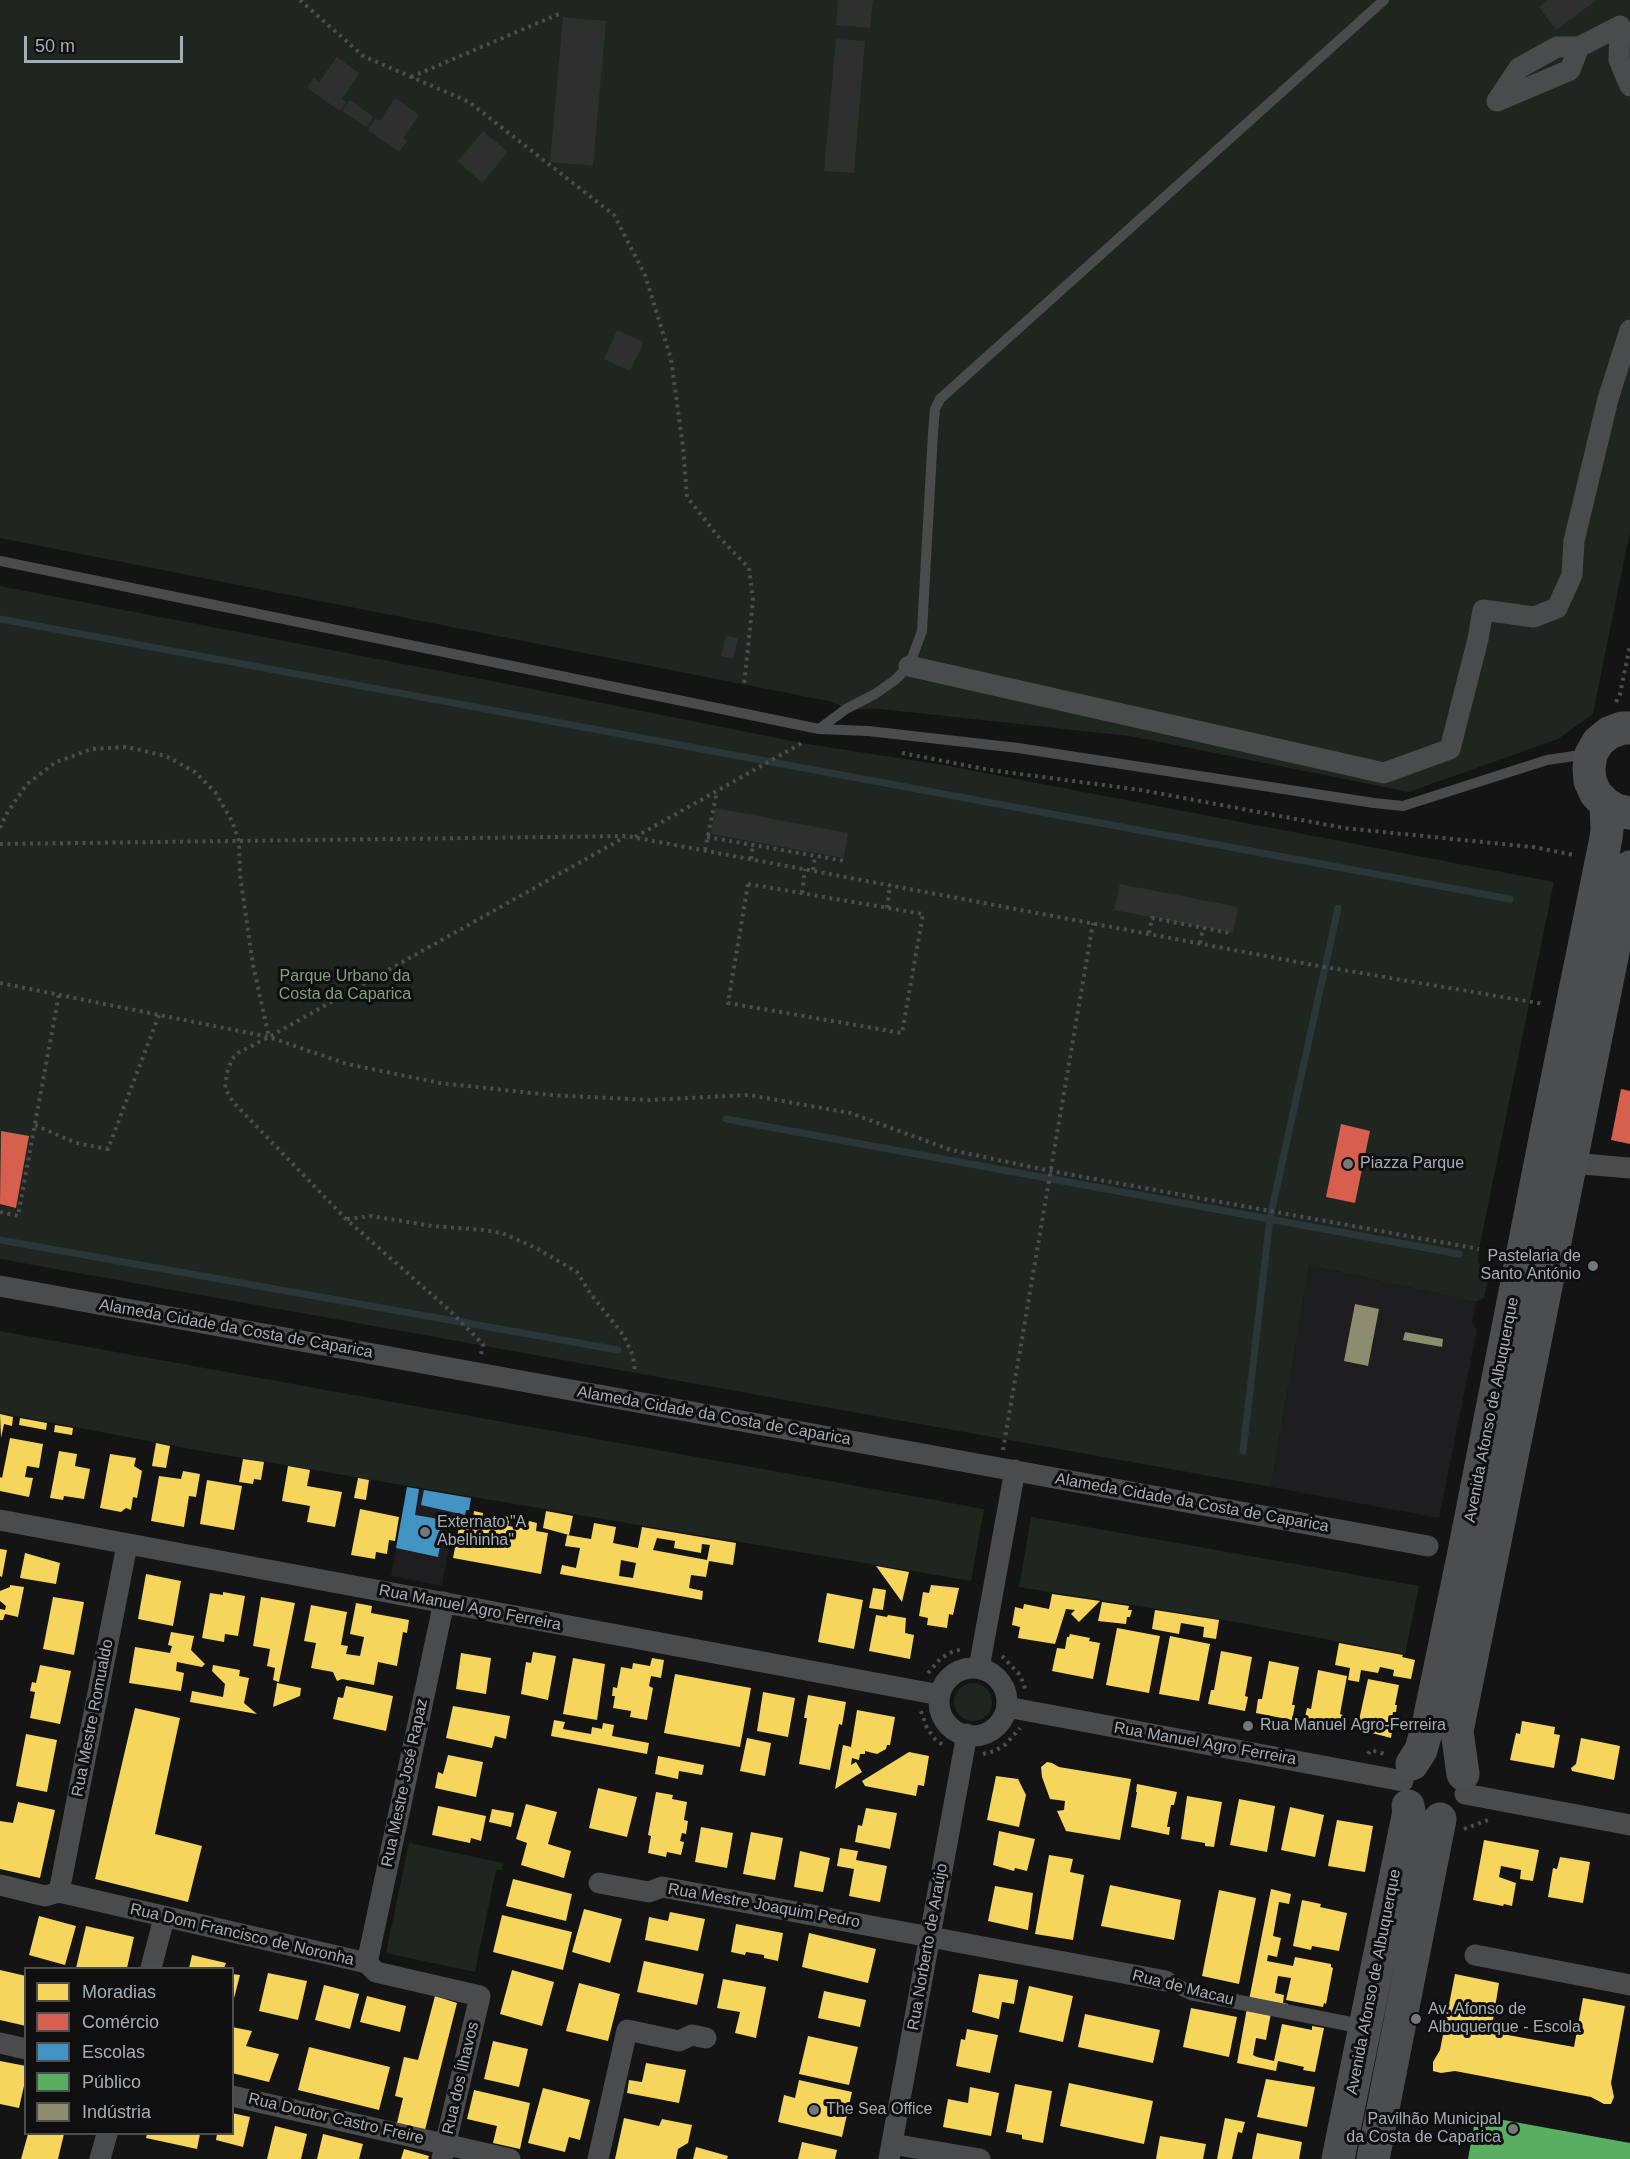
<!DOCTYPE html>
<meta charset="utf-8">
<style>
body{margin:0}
#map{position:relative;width:1630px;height:2159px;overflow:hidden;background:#141415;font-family:Helvetica,sans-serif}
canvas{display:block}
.legend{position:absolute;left:24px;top:1967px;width:210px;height:168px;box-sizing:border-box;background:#0f0f10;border:2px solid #4b4f52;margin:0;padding:8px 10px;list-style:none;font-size:18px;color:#a6aeb5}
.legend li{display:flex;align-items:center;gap:12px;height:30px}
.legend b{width:30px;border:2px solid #4b4f52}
.scale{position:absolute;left:24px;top:36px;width:159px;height:27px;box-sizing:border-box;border:3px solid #a6aeb5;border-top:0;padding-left:8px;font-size:18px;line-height:21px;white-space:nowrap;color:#a6aeb5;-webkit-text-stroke:4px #0f0f10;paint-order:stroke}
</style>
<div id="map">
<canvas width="1630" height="2159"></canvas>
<ul class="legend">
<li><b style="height:16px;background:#f6d55c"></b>Moradias</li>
<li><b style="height:16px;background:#d6604d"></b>Comércio</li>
<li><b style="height:16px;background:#4393c3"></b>Escolas</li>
<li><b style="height:16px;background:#5aae61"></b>Público</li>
<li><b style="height:16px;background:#8c8c6e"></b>Indústria</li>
</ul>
<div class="scale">50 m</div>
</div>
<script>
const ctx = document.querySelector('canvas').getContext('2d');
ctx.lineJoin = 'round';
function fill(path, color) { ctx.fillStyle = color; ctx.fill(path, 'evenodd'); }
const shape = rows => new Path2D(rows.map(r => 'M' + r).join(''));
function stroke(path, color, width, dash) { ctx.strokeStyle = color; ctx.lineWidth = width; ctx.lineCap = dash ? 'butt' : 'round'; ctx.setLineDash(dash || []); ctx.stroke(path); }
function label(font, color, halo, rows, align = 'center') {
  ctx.font = font + ' Helvetica,sans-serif'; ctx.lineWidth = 6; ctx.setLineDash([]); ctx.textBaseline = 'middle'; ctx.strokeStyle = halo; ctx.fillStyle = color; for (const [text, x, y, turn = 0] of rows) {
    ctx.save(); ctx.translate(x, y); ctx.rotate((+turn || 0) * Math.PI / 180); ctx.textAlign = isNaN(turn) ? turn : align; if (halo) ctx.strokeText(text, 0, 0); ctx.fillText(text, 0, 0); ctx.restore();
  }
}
fill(shape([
 [1309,1265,1476,1302,1472,1322,1477,1330,1439,1518,1271,1487],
 [407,1487,458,1496,442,1586,391,1576]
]), '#1e1e20');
fill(shape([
 [0,0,1630,0,1630,531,1593,714,1558,739,1409,792,1130,736,880,709,846,709,833,702,0,538],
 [0,586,497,682,802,743,943,765,1554,882,1479,1249,1478,1262,1489,1275,1484,1298,1476,1302,1309,1265,1271,1487,0,1259],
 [0,1331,984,1509,971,1581,207,1452,0,1413],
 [1031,1517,1419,1586,1405,1654,1219,1619,1019,1587],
 '954 1702a19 19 0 1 1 38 0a19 19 0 1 1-38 0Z',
 [409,1843,503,1863,502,1870,496,1870,475,1972,386,1953]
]), '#1f251f');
fill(shape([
 [0,1414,13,1417,12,1426,4,1424,1,1438],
 [20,1418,47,1423,46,1430,19,1425],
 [55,1425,73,1428,72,1435,54,1432],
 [10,1438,43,1444,39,1468,27,1466,25,1477,33,1478,29,1497,0,1491,0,1477,2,1478],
 [156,1443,170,1446,166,1468,152,1466],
 [59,1451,77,1454,75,1466,90,1469,84,1499,64,1496,63,1500,50,1498],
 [110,1454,136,1458,134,1466,142,1471,137,1498,133,1497,131,1510,126,1508,121,1512,100,1508],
 [243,1459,264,1462,261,1480,254,1479,253,1484,239,1482],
 [288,1466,310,1470,307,1486,342,1492,335,1527,307,1522,310,1506,282,1501],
 [183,1471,200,1474,196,1497,189,1496,184,1527,151,1521,159,1476,181,1479],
 [358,1478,369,1480,366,1500,354,1498],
 [207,1480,242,1486,234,1530,200,1524],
 [360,1509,399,1517,395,1541,389,1540,387,1554,376,1552,375,1559,351,1555],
 [474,1511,483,1513,482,1521,500,1524,501,1516,510,1517,508,1526,527,1529,529,1521,537,1523,536,1531,548,1533,541,1574,453,1558,461,1517,473,1519],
 [546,1511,573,1516,569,1535,543,1528],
 [594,1523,616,1527,613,1543,638,1548,642,1527,736,1543,733,1565,709,1561,706,1577,691,1575,689,1588,703,1591,702,1600,560,1574,562,1565,576,1568,580,1548,565,1546,567,1535,591,1539],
 [657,1538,675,1541,674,1548,701,1553,702,1544,710,1545,707,1560,653,1550],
 [621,1560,636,1563,633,1578,619,1576],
 [0,1549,7,1550,2,1577,0,1576],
 [25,1553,60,1563,56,1584,20,1578],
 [876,1566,909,1572,902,1602],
 [146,1574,181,1581,173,1626,138,1619],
 [10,1585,24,1587,18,1617,5,1614,3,1620,0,1620,0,1609,5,1610,6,1606,0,1601,0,1591,10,1587],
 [931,1585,959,1588,953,1615,949,1614,947,1628,927,1625,928,1618,919,1616,923,1592,929,1593],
 [873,1588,886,1590,883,1610,869,1608],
 [223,1592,245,1596,238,1636,225,1634,224,1642,202,1638,210,1593,223,1595],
 [827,1593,863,1600,854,1649,818,1642],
 [1052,1594,1100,1601,1079,1622,1071,1614,1075,1610,1066,1609,1055,1644,1018,1638,1020,1627,1012,1625,1015,1607,1023,1609,1024,1604,1049,1609],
 [53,1597,84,1602,74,1655,43,1649],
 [261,1597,295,1603,279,1682,273,1680,275,1668,267,1666,270,1649,253,1646],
 [1102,1602,1129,1606,1128,1610,1132,1610,1130,1617,1127,1617,1126,1624,1098,1621],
 [356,1603,372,1606,371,1613,409,1620,407,1633,403,1632,397,1666,378,1662,374,1685,342,1679,337,1681,333,1672,311,1668,316,1643,304,1641,311,1605,347,1612,341,1645,348,1646,346,1654,360,1656,364,1637,350,1634],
 [1155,1610,1219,1620,1216,1639,1203,1637,1204,1627,1181,1623,1179,1634,1152,1629],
 [876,1615,887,1617,888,1615,906,1618,905,1633,914,1635,910,1659,869,1651],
 [1117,1628,1160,1636,1149,1693,1106,1685],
 [171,1632,194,1636,191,1650,205,1664,202,1667,177,1662,176,1671,184,1673,181,1691,129,1683,135,1647,170,1653,172,1646,168,1645],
 [1070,1634,1090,1638,1089,1641,1100,1643,1093,1679,1052,1671,1057,1648,1065,1649,1067,1637,1069,1637],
 [1170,1636,1210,1644,1199,1701,1159,1694],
 [1339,1643,1403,1655,1402,1657,1415,1660,1411,1679,1393,1676,1394,1670,1380,1667,1378,1673,1361,1670,1359,1682,1348,1680,1350,1668,1335,1665],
 [1221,1651,1252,1657,1245,1696,1248,1697,1245,1711,1208,1704,1211,1690,1214,1690],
 [533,1652,556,1656,548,1700,521,1694,526,1662,531,1663],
 [461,1653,491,1658,486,1694,456,1689],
 [573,1658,605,1664,597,1720,563,1714],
 [652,1658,664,1660,661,1678,651,1676,649,1686,653,1688,647,1720,630,1717,631,1711,613,1708,615,1696,612,1696,613,1687,617,1688,621,1667,632,1669,633,1663,650,1666],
 [1269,1661,1299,1667,1292,1705,1295,1705,1292,1720,1256,1713,1258,1699,1262,1699],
 [40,1665,71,1671,60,1724,30,1718,35,1692,30,1691,32,1682,36,1683],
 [213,1665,240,1670,239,1676,249,1678,244,1703,257,1714,190,1702,192,1691,223,1697,225,1684,212,1671],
 [1318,1670,1347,1676,1340,1714,1343,1715,1341,1729,1304,1722,1307,1708,1311,1709],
 [675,1674,751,1688,740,1747,664,1733],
 [1368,1679,1399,1685,1395,1705,1397,1705,1396,1712,1393,1712,1391,1724,1393,1725,1391,1738,1357,1729],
 [277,1683,301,1688,300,1696,273,1707],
 [346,1686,393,1696,386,1731,333,1719,338,1697,343,1698],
 [763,1692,795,1698,788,1737,757,1731],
 [808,1695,846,1702,842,1725,839,1724,830,1770,799,1764,807,1718,804,1718],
 [453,1706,510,1716,506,1739,495,1736,492,1748,446,1738],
 [135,1708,180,1718,155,1834,202,1846,188,1902,95,1879],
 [857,1710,895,1717,890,1745,887,1745,886,1749,877,1754,865,1751,865,1754,860,1754,859,1760,852,1758,851,1765,856,1762,862,1772,835,1789,843,1745,851,1747],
 [554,1720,565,1722,563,1729,591,1734,592,1727,602,1729,603,1723,614,1725,612,1736,649,1743,647,1754,551,1736],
 [1522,1721,1555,1727,1554,1734,1560,1735,1554,1768,1510,1760,1516,1733,1520,1734],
 [26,1734,57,1740,47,1792,16,1786],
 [747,1738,771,1743,765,1776,740,1771],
 [1581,1738,1620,1746,1614,1780,1572,1771,1571,1768,1576,1764],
 [909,1752,929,1756,924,1786,918,1785,916,1796,865,1786,862,1781],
 [448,1755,483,1762,476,1797,435,1788,438,1772,443,1774],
 [658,1756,704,1765,702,1775,679,1771,678,1779,655,1774],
 [1047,1762,1052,1763,1059,1767,1131,1779,1120,1840,1066,1831,1057,1811,1064,1810,1065,1801,1050,1799,1042,1777,1041,1767],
 [996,1776,1018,1779,1026,1795,1019,1827,987,1820],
 [1137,1784,1177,1792,1174,1805,1171,1805,1167,1827,1170,1827,1169,1835,1131,1827,1137,1792,1136,1792],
 [598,1788,637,1797,627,1837,589,1828],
 [656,1792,673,1795,672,1799,687,1802,684,1820,688,1821,686,1834,682,1833,680,1841,684,1842,681,1855,667,1852,666,1857,648,1853,651,1836,648,1835],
 [1187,1796,1222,1802,1214,1847,1205,1846,1205,1843,1181,1839],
 [1239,1799,1275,1806,1267,1852,1230,1845],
 [18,1802,55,1810,40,1878,0,1869,0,1821,13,1823],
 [526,1804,557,1812,548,1844,571,1851,564,1878,521,1865,527,1843,516,1839],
 [438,1806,486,1816,481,1841,471,1838,470,1843,432,1835],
 [1290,1807,1324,1815,1315,1857,1281,1850],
 [866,1808,897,1813,890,1849,855,1842,858,1825,862,1826],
 [492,1809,514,1813,511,1827,489,1822],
 [1337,1820,1373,1826,1365,1872,1328,1866],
 [701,1827,733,1833,727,1868,695,1862],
 [999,1831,1035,1839,1027,1871,1015,1868,1014,1871,993,1865],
 [751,1832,783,1838,775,1880,743,1874],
 [1484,1840,1539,1850,1533,1881,1520,1879,1521,1870,1501,1866,1499,1877,1516,1883,1512,1906,1504,1904,1503,1906,1473,1900],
 [840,1848,858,1851,856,1860,887,1866,880,1902,849,1896,854,1869,837,1866],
 [800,1851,830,1858,823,1892,794,1887],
 [1049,1855,1073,1859,1070,1872,1084,1875,1073,1940,1035,1934],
 [1560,1857,1590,1862,1583,1903,1548,1897,1553,1868,1557,1869],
 [513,1879,572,1894,566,1921,506,1906],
 [1110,1885,1181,1900,1174,1940,1101,1926],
 [995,1886,1033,1893,1028,1930,988,1921],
 [1271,1889,1291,1894,1289,1904,1279,1902,1273,1936,1281,1938,1277,1957,1268,1955,1267,1961,1293,1966,1295,1957,1331,1964,1331,1967,1333,1968,1326,2004,1324,2003,1323,2007,1286,2000,1291,1978,1278,1976,1275,1993,1284,1995,1283,2003,1288,2004,1288,2007,1249,2000],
 [1219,1890,1256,1898,1239,1984,1202,1976],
 [1302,1900,1321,1904,1320,1907,1347,1913,1339,1951,1312,1946,1311,1950,1293,1946],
 [584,1909,622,1919,610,1963,572,1952],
 [670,1912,705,1919,698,1951,645,1940,649,1917,668,1921],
 [502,1915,572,1932,563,1970,493,1952],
 [39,1916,76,1926,65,1965,29,1955],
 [736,1924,783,1933,778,1961,764,1958,764,1955,746,1952,745,1955,731,1952],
 [86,1926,134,1937,127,1968,76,1968],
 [809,1933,876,1949,868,1983,802,1967],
 [192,1955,226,1963,224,1968,189,1968],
 [644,1961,704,1974,697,2005,637,1992],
 [0,1970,26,1976,26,2026,0,2020],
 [512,1970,554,1982,542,2026,500,2014],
 [268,1973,307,1981,298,2020,259,2011],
 [232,1974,240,1975,233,2002,232,2002],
 [979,1974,1018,1980,1014,2004,1002,2002,999,2019,972,2012],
 [1455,1974,1499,1983,1491,2032,1574,2047,1583,1998,1625,2006,1611,2083,1614,2097,1611,2104,1604,2104,1591,2097,1455,2071,1441,2073,1433,2071,1433,2062,1440,2050],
 [723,1979,766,1987,756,2038,735,2033,740,2012,717,2008],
 [579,1983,620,1994,608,2041,566,2031],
 [324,1985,359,1994,350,2029,315,2020],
 [1029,1986,1073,1996,1063,2042,1019,2032],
 [824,1991,866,2000,860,2027,818,2018],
 [367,1996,406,2006,400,2032,360,2022],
 [435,1996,457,2003,425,2130,397,2123,403,2098,395,2096,404,2057,418,2060],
 [1191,2008,1237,2017,1229,2057,1183,2047],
 [1247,2008,1271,2013,1266,2040,1256,2038,1253,2055,1257,2057,1274,2061,1282,2024,1312,2030,1312,2026,1324,2028,1315,2072,1303,2070,1304,2067,1278,2061,1276,2071,1237,2063],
 [1085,2014,1160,2030,1153,2063,1078,2047],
 [232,2027,252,2031,246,2046,279,2054,269,2082,232,2073],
 [967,2029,998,2035,990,2073,956,2066,961,2039,965,2040],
 [808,2036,858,2047,849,2085,799,2074],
 [493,2041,528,2049,519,2087,484,2079],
 [309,2047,390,2067,379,2110,298,2090],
 [0,2061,26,2066,26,2077,19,2108,0,2104],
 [646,2063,686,2070,679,2103,627,2093,629,2080,642,2082],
 [1266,2079,1315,2087,1307,2127,1257,2117],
 [799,2080,852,2092,842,2137,778,2122,784,2095,795,2098],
 [1069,2083,1153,2101,1144,2144,1060,2126],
 [1015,2084,1052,2091,1043,2143,1022,2139,1022,2135,1006,2132],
 [970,2087,999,2093,991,2136,943,2127,948,2099,968,2103],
 [543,2088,590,2100,580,2140,569,2137,565,2152,528,2143],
 [474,2090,530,2103,520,2149,493,2143,497,2126,467,2119],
 [232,2113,250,2117,243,2147,216,2140,217,2134,232,2134],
 [624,2118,659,2126,662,2119,692,2125,688,2143,678,2149,676,2159,615,2159],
 [1225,2118,1245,2122,1242,2133,1238,2132,1232,2159,1217,2159],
 [275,2126,307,2134,301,2159,267,2159],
 [1257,2133,1302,2142,1299,2159,1252,2159],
 [28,2134,64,2134,58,2159,21,2159],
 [147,2134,200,2134,197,2149,146,2138],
 [323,2134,363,2144,359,2159,317,2159],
 [1160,2136,1206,2144,1203,2159,1156,2159],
 [802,2142,837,2150,835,2159,798,2159],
 [696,2147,728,2156,727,2159,693,2159],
 [404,2149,429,2156,428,2159,401,2159]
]), '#f6d55c');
fill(shape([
 [1621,1089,1630,1091,1630,1144,1611,1140],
 [1341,1124,1370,1131,1355,1203,1326,1197],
 [1,1131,29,1136,16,1208,0,1204]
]), '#d6604d');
fill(shape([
 [407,1487,419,1489,415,1515,445,1520,438,1557,396,1548],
 [424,1490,471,1498,469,1510,466,1510,465,1515,421,1505]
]), '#4393c3');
fill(shape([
 [1476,2115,1630,2143,1630,2159,1468,2159]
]), '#5aae61');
fill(shape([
 [1355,1304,1379,1309,1368,1366,1344,1361],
 [1405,1332,1443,1339,1442,1347,1403,1340]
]), '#8c8c6e');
stroke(shape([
 [0,619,1510,899],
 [726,1119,1459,1254],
 [0,1240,618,1350],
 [1243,1451,1270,1218,1338,908]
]), '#2c3639', 7);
fill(shape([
 [838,0,873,0,870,28,836,25],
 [1548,0,1597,0,1556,30,1539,7],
 [563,17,606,21,593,166,550,162],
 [836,39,865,41,854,173,824,171],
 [337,57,359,73,342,99,347,102,340,111,307,88,314,78,319,82],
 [395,98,419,115,403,138,407,141,399,152,368,130,376,118,380,121],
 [350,100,373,117,366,127,342,111],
 [483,131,508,152,482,183,458,161],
 [617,330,644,342,630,371,604,359],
 [726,636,738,638,733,659,721,656],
 [715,808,848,833,844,858,711,834],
 [1120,884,1238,907,1233,933,1114,910]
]), '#2f2f30');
stroke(shape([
 [300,0,363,56,469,102,614,215,645,275,671,359,683,447,687,497,717,535,749,568,753,600,744,685],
 [411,77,559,14],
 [1616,702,1620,694,1630,645],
 [902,753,990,770,1141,790,1344,828,1533,847,1574,855],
 [0,828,7,813,27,784,56,762,92,749,127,747,166,756,195,772,215,792,232,821,239,841,240,875,253,965,269,1037],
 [635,837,802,743],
 [707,837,845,861],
 [0,844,627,836,1319,966,1544,1004],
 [705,850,717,791],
 [751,859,753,845],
 [813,870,815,856],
 [748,884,923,914,902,1033,728,1003,748,884],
 [802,893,805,869],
 [887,908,890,885],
 [1149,933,1152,918,1230,933],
 [1200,943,1203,928],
 [0,983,269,1037,347,1064,440,1083,550,1095,649,1100,749,1095,850,1113,951,1150,1051,1171,1479,1249],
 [35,1125,76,1143,108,1149,159,1015],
 [0,1212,18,1216,59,994],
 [347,1219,371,1216,432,1226,484,1230,502,1233,536,1248,577,1272,590,1293,624,1336,633,1356,635,1372],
 [481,1354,483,1344,447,1308,346,1219,233,1102,225,1088,227,1073,232,1059,238,1053,269,1037,625,837],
 [1003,1450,1093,923],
 [1002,1656,1020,1675,1026,1691],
 [928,1673,941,1658,952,1652,963,1649],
 [921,1711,927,1728,935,1739,944,1746],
 [983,1754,995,1751,1006,1744,1020,1728],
 [1368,1754,1371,1750,1385,1754],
 [1464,1829,1488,1820]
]), '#4a4c4f', 4, [3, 4.5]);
stroke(shape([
 [0,561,819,729,868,731,1018,748,1374,803,1403,806,1547,760,1588,754],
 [819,729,846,709,875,694,895,680,909,666,922,631,933,433,935,409,940,399,1384,0]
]), '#494b4d', 10);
stroke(shape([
 [1166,1981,1192,1993,1365,2027]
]), '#494b4d', 15);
stroke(shape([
 [1497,101,1519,68,1557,47,1579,47,1620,26,1619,60,1630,86],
 [1497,101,1570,70,1579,47],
 [909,666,1384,773,1450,749,1478,639,1483,610,1534,617,1557,608,1572,575,1574,541,1608,399,1630,330],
 [1571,1163,1630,1168],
 [0,1286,1428,1546],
 [0,1520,940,1695],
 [979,1668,1015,1470],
 '939 1702a34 34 0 1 1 68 0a34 34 0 1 1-68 0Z',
 [1007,1707,1403,1781],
 [1465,1794,1630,1825],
 [599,1883,649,1892,662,1887,1166,1981],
 [0,1885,45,1896,59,1892,367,1963,376,1972,480,1996,442,2159],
 [59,1892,127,1545],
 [1475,1955,1630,1985],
 [367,1963,444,1602],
 [151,1968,164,1918],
 [0,2043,26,2049],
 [232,2096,510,2159],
 [892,2144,980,2159],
 [100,2159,107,2134],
 [598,2159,627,2030,679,2041,692,2035,706,2038],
 [889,2159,967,1734]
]), '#494b4d', 21);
stroke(shape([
 [1630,728,1622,728,1609,733,1598,742,1591,754,1589,768,1590,781,1596,794,1606,804,1616,810,1630,813],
 [1412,1764,1421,1750,1428,1725,1464,1552,1546,1134,1606,838,1607,830,1606,804],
 [1463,1774,1457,1731,1630,867],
 [1338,2159,1409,1811,1408,1806],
 [1373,2159,1440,1819]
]), '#4b4d4f', 33);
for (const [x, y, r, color] of [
 [1348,1164,6,"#73787d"],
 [1593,1266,6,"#73787d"],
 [425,1532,6,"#73787d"],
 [1248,1726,6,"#73787d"],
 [1416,2019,6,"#73787d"],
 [814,2110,6,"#73787d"],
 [1513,2129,6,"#73787d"]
]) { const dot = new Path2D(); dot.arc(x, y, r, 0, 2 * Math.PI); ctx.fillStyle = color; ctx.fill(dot); stroke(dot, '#0f0f10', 2); }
label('16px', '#839f7e', '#0f0f10', [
 ["Parque Urbano da",345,977],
 ["Costa da Caparica",345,995]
]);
label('16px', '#a6aeb5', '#0f0f10', [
 ["Piazza Parque",1360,1164],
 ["Pastelaria de",1581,1257,"right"],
 ["Santo António",1581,1275,"right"],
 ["Externato \"A",437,1523],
 ["Abelhinha\"",437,1541],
 ["Rua Manuel Agro-Ferreira",1260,1726],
 ["Av. Afonso de",1428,2010],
 ["Albuquerque - Escola",1428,2028],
 ["The Sea Office",826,2110],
 ["Pavilhão Municipal",1501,2120,"right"],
 ["da Costa de Caparica",1501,2138,"right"]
], 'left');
label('16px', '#a6aeb5', '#0f0f10', [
 ["Alameda Cidade da Costa de Caparica",236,1329,10],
 ["Avenida Afonso de Albuquerque",1492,1410,-79],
 ["Alameda Cidade da Costa de Caparica",714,1416,10],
 ["Alameda Cidade da Costa de Caparica",1192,1503,10],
 ["Rua Manuel Agro Ferreira",470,1608,11],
 ["Rua Mestre Romualdo",93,1718,-79],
 ["Rua Manuel Agro Ferreira",1205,1744,10],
 ["Rua Mestre José Rapaz",405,1783,-78],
 ["Rua Mestre Joaquim Pedro",764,1906,10],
 ["Rua Dom Francisco de Noronha",242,1935,13],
 ["Rua Norberto de Araújo",928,1947,-80],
 ["Avenida Afonso de Albuquerque",1374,1982,-79],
 ["Rua de Macau",1183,1988,14],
 ["Rua dos Ílhavos",461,2078,-77],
 ["Rua Doutor Castro Freire",336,2119,13]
]);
</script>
